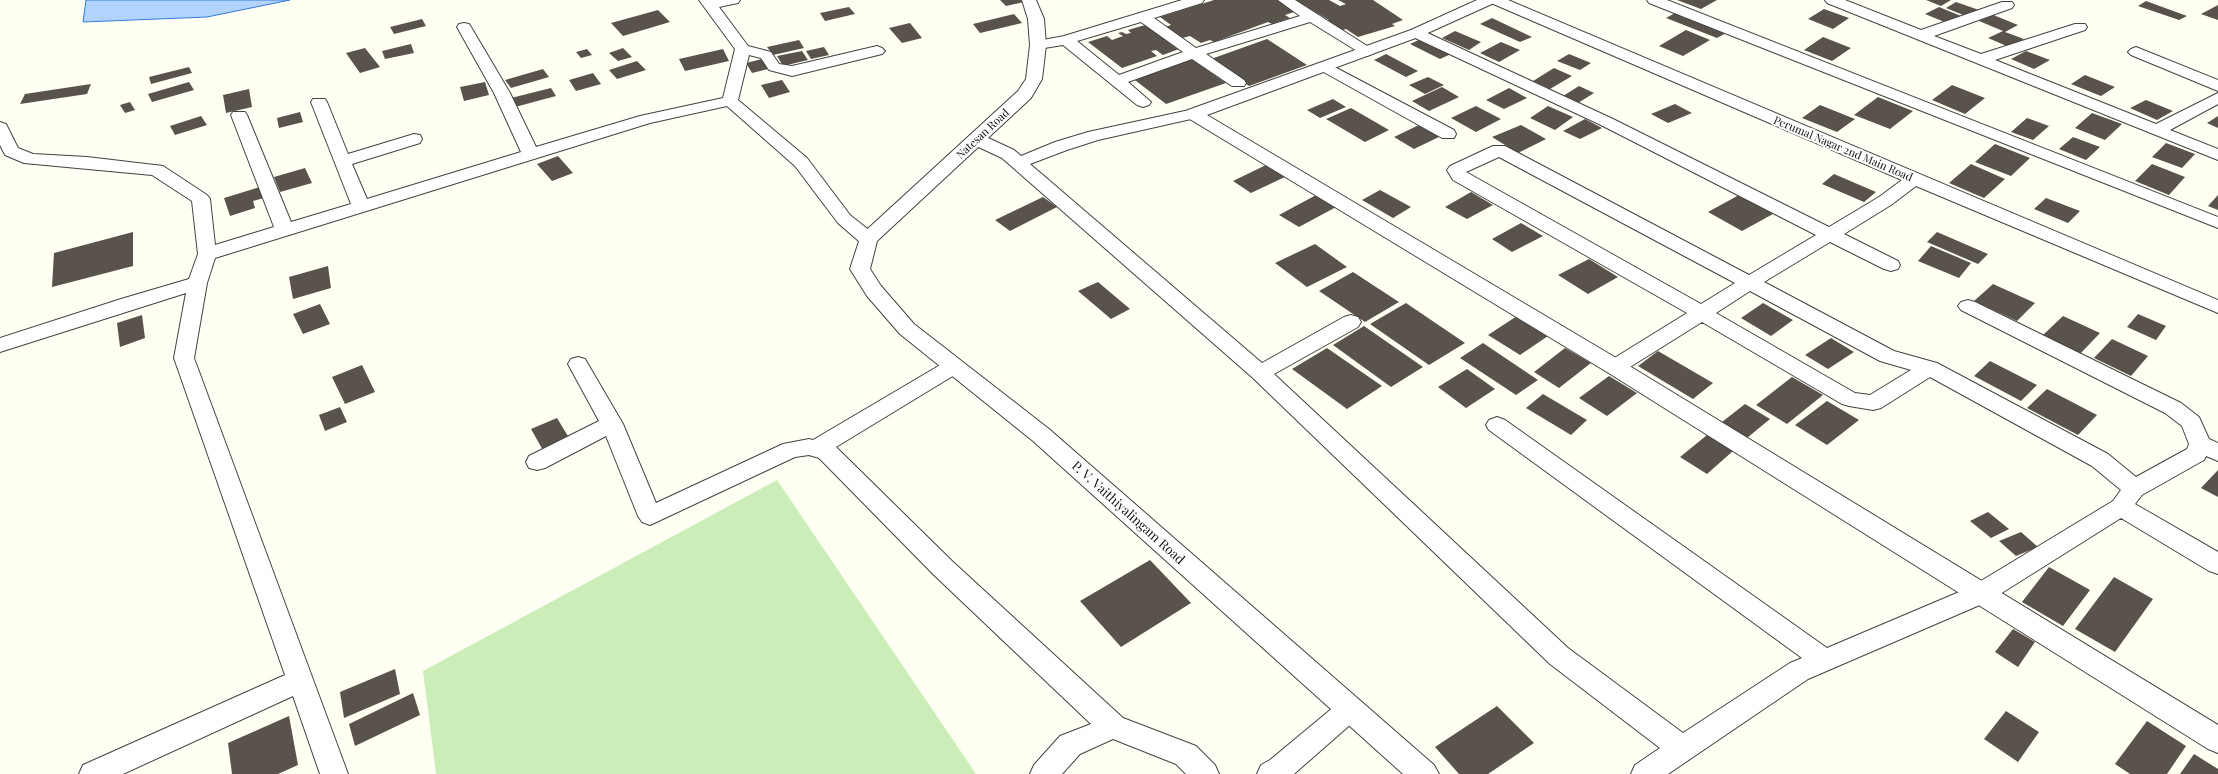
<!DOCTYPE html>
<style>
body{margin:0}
canvas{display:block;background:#fffff3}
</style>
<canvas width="2218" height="774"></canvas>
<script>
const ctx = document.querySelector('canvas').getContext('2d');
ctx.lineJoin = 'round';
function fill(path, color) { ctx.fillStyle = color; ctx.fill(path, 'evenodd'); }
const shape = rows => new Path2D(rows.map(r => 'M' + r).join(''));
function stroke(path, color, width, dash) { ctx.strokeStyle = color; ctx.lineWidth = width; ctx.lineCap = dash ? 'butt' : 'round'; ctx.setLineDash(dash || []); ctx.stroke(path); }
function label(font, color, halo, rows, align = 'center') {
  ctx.font = font + ' "Playfair Display",serif'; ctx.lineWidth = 4; ctx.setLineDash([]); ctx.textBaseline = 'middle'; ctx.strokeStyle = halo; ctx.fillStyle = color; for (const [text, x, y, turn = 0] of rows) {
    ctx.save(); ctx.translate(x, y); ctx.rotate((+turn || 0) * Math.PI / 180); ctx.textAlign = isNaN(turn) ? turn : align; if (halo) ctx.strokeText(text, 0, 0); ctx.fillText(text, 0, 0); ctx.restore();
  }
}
fill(shape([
 [777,480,976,774,436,774,423,671]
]), '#cbeeb8');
const water = shape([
 [86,0,290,0,207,17,83,22,86,0]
]);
fill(water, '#b2d4fc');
stroke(water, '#327bd9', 1);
fill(shape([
 [1000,0,1022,0,1024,2,1006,6],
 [1214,0,1279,0,1297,11,1285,15,1290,18,1272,24,1268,22,1214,42,1210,40,1201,43,1190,36,1182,38,1165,27,1171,25,1160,17],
 [1290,0,1329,0,1340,6,1346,4,1338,0,1373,0,1403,20,1392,24,1395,26,1358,37,1346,29,1340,31,1325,22,1329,20,1298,2,1294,3],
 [1677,0,1717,0,1701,9],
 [1926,0,1951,0,1941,6],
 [2146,1,2187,16,2179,20,2138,6],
 [1956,2,1979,10,1968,17,1946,8],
 [2218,5,2218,20,2201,14],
 [849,7,855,14,825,21,820,13],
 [1939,7,1961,16,1947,23,1925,14],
 [1824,9,1849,18,1833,29,1808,19],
 [658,10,670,22,623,36,611,23],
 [1675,13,1726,33,1717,38,1666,18],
 [1014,14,1022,23,980,33,973,24],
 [1991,14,2018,25,2005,32,2024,39,2009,47,1988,38,2003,31,1979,21],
 [1492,18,1532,37,1520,42,1480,24],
 [422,19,426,26,394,34,390,27],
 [910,23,922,38,902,43,889,28],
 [1145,25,1179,49,1163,55,1156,50,1151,51,1157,56,1122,68,1088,42,1107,36,1112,40,1123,36,1118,33,1122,32,1126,34,1131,33,1128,30],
 [1686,30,1710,40,1683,56,1659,46],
 [1455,31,1481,42,1469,50,1442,38],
 [1823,37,1851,48,1832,61,1804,50],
 [1267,39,1307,65,1249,86,1211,59],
 [1421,39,1451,54,1440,59,1410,44],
 [799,40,804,48,773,55,767,47],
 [1501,42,1520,50,1499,62,1480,53],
 [411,44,414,53,385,59,382,51],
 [824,47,829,55,811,59,806,51],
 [365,48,380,67,360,73,346,53],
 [623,48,632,57,618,61,609,53],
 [587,49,592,55,581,58,576,52],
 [723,49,729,61,685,71,679,59],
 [802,51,808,60,783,66,777,56],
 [2026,51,2050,60,2034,69,2011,59],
 [1386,54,1418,71,1406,77,1374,60],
 [1569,54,1591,63,1580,70,1557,61],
 [1190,58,1226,83,1166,104,1131,77,1149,71,1153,73,1163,70,1161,68],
 [762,59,768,69,752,73,746,63],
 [637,61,646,70,617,79,609,70],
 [189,67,192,73,151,84,149,77],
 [1554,68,1572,76,1550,89,1533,81],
 [543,69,549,77,511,88,505,80],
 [593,73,601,84,576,91,569,80],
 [2085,75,2115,87,2101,96,2071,84],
 [1428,77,1444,85,1425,94,1409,85],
 [782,80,790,92,769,98,761,85],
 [189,82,194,90,152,102,148,94],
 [485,82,489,95,464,101,460,87],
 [91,84,87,94,20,104,25,94],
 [1952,85,1985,98,1965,114,1932,100],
 [1579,86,1594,93,1578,103,1563,96],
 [1442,87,1459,97,1429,111,1412,101],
 [551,88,556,96,515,107,511,98],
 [1509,88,1527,98,1504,109,1486,100],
 [249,89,252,107,226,113,223,95],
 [1878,97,1913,111,1890,129,1854,115],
 [1333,99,1346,107,1320,118,1307,110],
 [2146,100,2173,111,2157,120,2130,108],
 [130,102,135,110,125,113,120,105],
 [1675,104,1692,113,1668,123,1651,114],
 [1820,105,1855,119,1837,132,1802,118],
 [1476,106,1501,119,1476,132,1451,118],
 [1548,106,1573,117,1555,130,1530,118],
 [1351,108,1389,130,1365,142,1326,119],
 [300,112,303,122,279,128,277,118],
 [2092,113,2122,124,2105,140,2075,128],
 [201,116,207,125,175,135,170,126],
 [2218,116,2218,128,2207,123],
 [2027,118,2049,126,2033,140,2011,132],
 [1585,119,1602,128,1580,139,1563,131],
 [1423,123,1443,135,1414,149,1394,137],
 [1521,125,1546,139,1518,153,1492,137],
 [2073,137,2100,147,2086,160,2059,149],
 [2166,143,2195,154,2182,168,2152,157],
 [1995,144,2030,158,2011,176,1975,162],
 [558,156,573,173,552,181,537,164],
 [1268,164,1287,176,1251,193,1233,181],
 [1971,164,2005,179,1984,198,1949,183],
 [2152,164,2185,177,2169,195,2135,181],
 [305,168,312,183,280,192,274,177],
 [1834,174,1876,192,1864,202,1822,184],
 [260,187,264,198,253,201,255,208,230,216,224,198],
 [1380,190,1411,207,1393,218,1362,200],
 [1471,192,1493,205,1467,219,1445,207],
 [1318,194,1338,206,1299,227,1279,215],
 [1739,195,1773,214,1742,231,1708,212],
 [2218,195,2218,210,2208,206],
 [1043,197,1057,207,1010,231,995,220],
 [2046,198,2080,211,2068,223,2034,209],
 [1521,223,1543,236,1512,252,1492,239],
 [133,232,133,266,52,287,54,253],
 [1937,232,1988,254,1978,264,1927,242],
 [1315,244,1347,267,1307,287,1275,263],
 [1931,246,1971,263,1959,278,1918,261],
 [1589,259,1618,277,1588,294,1558,275],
 [328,266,331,288,293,299,289,277],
 [1353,272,1399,302,1365,322,1319,291],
 [1098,282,1130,309,1111,319,1078,291],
 [1993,284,2035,303,2017,321,1974,301],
 [1406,303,1465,343,1429,365,1370,324],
 [1763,303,1793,320,1771,336,1741,318],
 [320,304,330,324,303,334,293,314],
 [2138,314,2166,326,2156,340,2127,327],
 [142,315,145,338,120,347,117,323],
 [1517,316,1548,336,1520,355,1488,335],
 [2063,316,2100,333,2080,354,2043,335],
 [1364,326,1423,367,1391,387,1333,345],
 [1831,338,1854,352,1828,369,1805,355],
 [2112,339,2148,356,2131,376,2094,358],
 [1483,343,1538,380,1516,395,1460,358],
 [1327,348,1382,386,1347,409,1292,369],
 [1565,348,1591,363,1559,388,1534,372],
 [1658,351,1713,383,1693,399,1638,366],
 [1990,361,2037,385,2021,401,1974,376],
 [362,365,375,392,345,404,332,377],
 [1467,369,1495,389,1466,408,1438,387],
 [1609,376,1637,393,1607,416,1579,398],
 [1792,377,1823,395,1787,424,1756,405],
 [2047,389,2097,415,2078,435,2027,408],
 [1543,394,1587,420,1571,435,1526,408],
 [1827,401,1859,420,1827,445,1795,425],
 [1745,404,1770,419,1747,438,1722,422],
 [340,407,347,422,325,431,319,415],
 [557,418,571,441,544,452,531,429],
 [1707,435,1733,451,1707,474,1680,457],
 [2218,470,2218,497,2201,488],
 [1988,512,2009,529,1991,538,1970,521],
 [2021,532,2038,547,2016,556,1999,541],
 [1150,560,1191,603,1121,647,1080,601],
 [2049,567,2090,590,2063,626,2022,602],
 [2114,577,2153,599,2115,652,2075,629],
 [2013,629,2035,642,2018,667,1995,652],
 [395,669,400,694,344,718,340,692],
 [413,693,420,715,355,746,349,724],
 [1497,706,1534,743,1488,774,1459,774,1435,747],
 [2006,711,2039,732,2018,762,1984,739],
 [289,716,298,765,278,774,232,774,228,743],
 [2147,721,2186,746,2167,774,2130,774,2115,764],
 [2194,754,2218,769,2218,774,2180,774]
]), '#5a534b');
const minor = shape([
 [699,0,740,0,738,3,719,7,748,46,771,52,779,64,792,66,877,46,882,48,885,51,882,54,792,76,769,70,761,58,749,55,738,100,807,158,850,215,875,235,877,239,875,243,868,245,861,243,838,223,795,166,727,106,650,123,215,258,207,283,194,358,348,774,320,774,293,696,123,774,79,774,83,765,285,675,174,358,186,293,0,352,0,338,121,299,189,279,198,254,192,201,152,175,24,163,5,155,0,145,0,122,6,124,18,148,33,154,87,157,163,166,207,195,210,199,215,245,274,227,231,115,233,112,245,112,247,115,291,222,351,204,311,102,313,99,325,99,327,102,348,154,414,134,420,135,422,139,420,143,352,164,367,199,521,152,494,93,457,27,459,24,464,23,469,24,471,27,510,93,536,147,640,116,723,98,735,49,699,0],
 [1182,0,1204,0,1202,3,1154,18,1196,48,1300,16,1278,0,1295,0,1375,51,1372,54,1367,56,1362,54,1310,22,1206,54,1244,80,1246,83,1244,86,1232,86,1192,59,1128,82,1151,102,1149,105,1143,107,1137,105,1063,45,1038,49,1033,48,1031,45,1033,42,1064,36,1182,0],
 [1141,22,1183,52,1119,75,1077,41,1141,22],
 [1489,0,1508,0,2218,300,2218,313,1916,186,1891,205,1844,234,1898,261,1900,265,1898,269,1891,271,1884,269,1830,242,1764,282,1894,351,1937,363,2108,454,2136,477,2187,449,2189,444,2182,426,2165,413,1961,310,1958,306,1961,302,1968,300,1975,302,2181,403,2199,417,2209,439,2218,443,2218,461,2206,456,2204,460,2142,495,2135,504,2218,552,2218,574,2209,571,2121,518,1989,601,1808,679,1668,774,1631,774,1635,765,1660,748,1550,664,1253,378,1002,158,972,144,970,140,972,136,984,136,1014,150,1021,156,1055,142,1088,132,1194,109,1200,111,1202,114,1200,117,1098,140,1067,150,1030,164,1262,363,1344,317,1351,315,1358,317,1361,322,1358,327,1274,374,1568,648,1683,733,1790,663,1802,658,1489,430,1486,425,1489,420,1497,417,1505,420,1827,648,1971,587,2113,501,2121,490,2092,466,1930,377,1881,408,1873,410,1849,406,1842,404,1702,322,1622,372,1615,374,1608,372,1605,367,1608,362,1687,313,1453,180,1447,170,1450,166,1493,146,1505,146,1749,275,1816,235,1601,125,1411,36,1409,33,1411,30,1421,30,1613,119,1829,227,1879,197,1902,180,1491,3,1489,0],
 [1499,157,1735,283,1701,304,1466,172,1499,157],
 [1750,291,1880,361,1911,370,1870,395,1855,393,1716,313,1750,291],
 [1647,0,1667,0,2218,217,2218,228,1649,3,1647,0],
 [1825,0,1845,0,1921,30,2002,2,2012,2,2014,5,2012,8,1934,36,1981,54,2075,24,2085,24,2087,27,2085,30,1995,60,2156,124,2218,93,2218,104,2170,130,2218,149,2218,160,1827,3,1825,0],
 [2136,47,2218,80,2218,91,2131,55,2128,52,2131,49,2136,47],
 [1325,62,1454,130,1456,134,1454,138,1442,138,1320,70,1317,67,1320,64,1325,62],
 [578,357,585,359,623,424,656,503,783,444,809,439,813,440,947,361,954,359,961,361,964,366,961,371,836,447,952,561,1123,718,1196,746,1215,765,1219,774,1186,774,1176,764,1113,739,1080,754,1062,774,1030,774,1034,765,1060,736,1091,724,934,575,819,458,809,455,795,457,650,525,642,522,638,516,606,436,545,468,537,470,529,468,526,462,529,456,599,421,568,364,571,359,578,357],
 [1350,697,1359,701,1363,709,1359,717,1294,774,1257,774,1261,765,1270,760,1341,701,1350,697]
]);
const tertiary = shape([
 [1022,0,1036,0,1044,19,1046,45,1042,79,1031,98,877,241,870,269,881,286,914,324,1049,429,1434,765,1439,774,1403,774,1033,441,900,334,867,296,850,269,861,235,1018,91,1026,79,1030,45,1028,19,1022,0],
 [1477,0,1496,0,1494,3,1421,36,1207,115,1623,362,2218,725,2218,753,2208,749,1607,372,1188,118,1186,114,1188,110,1411,30,1477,0]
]);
stroke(minor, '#434343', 2);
stroke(tertiary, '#434343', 2);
fill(minor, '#fff');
fill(tertiary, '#fff');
label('11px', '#101010', '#fff', [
 ["Natesan Road",983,134,-43],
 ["Perumal Nagar 2nd Main Road",1843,149,23]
]);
label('13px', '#101010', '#fff', [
 ["P. V. Vaithiyalingam Road",1128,513,42]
]);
</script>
